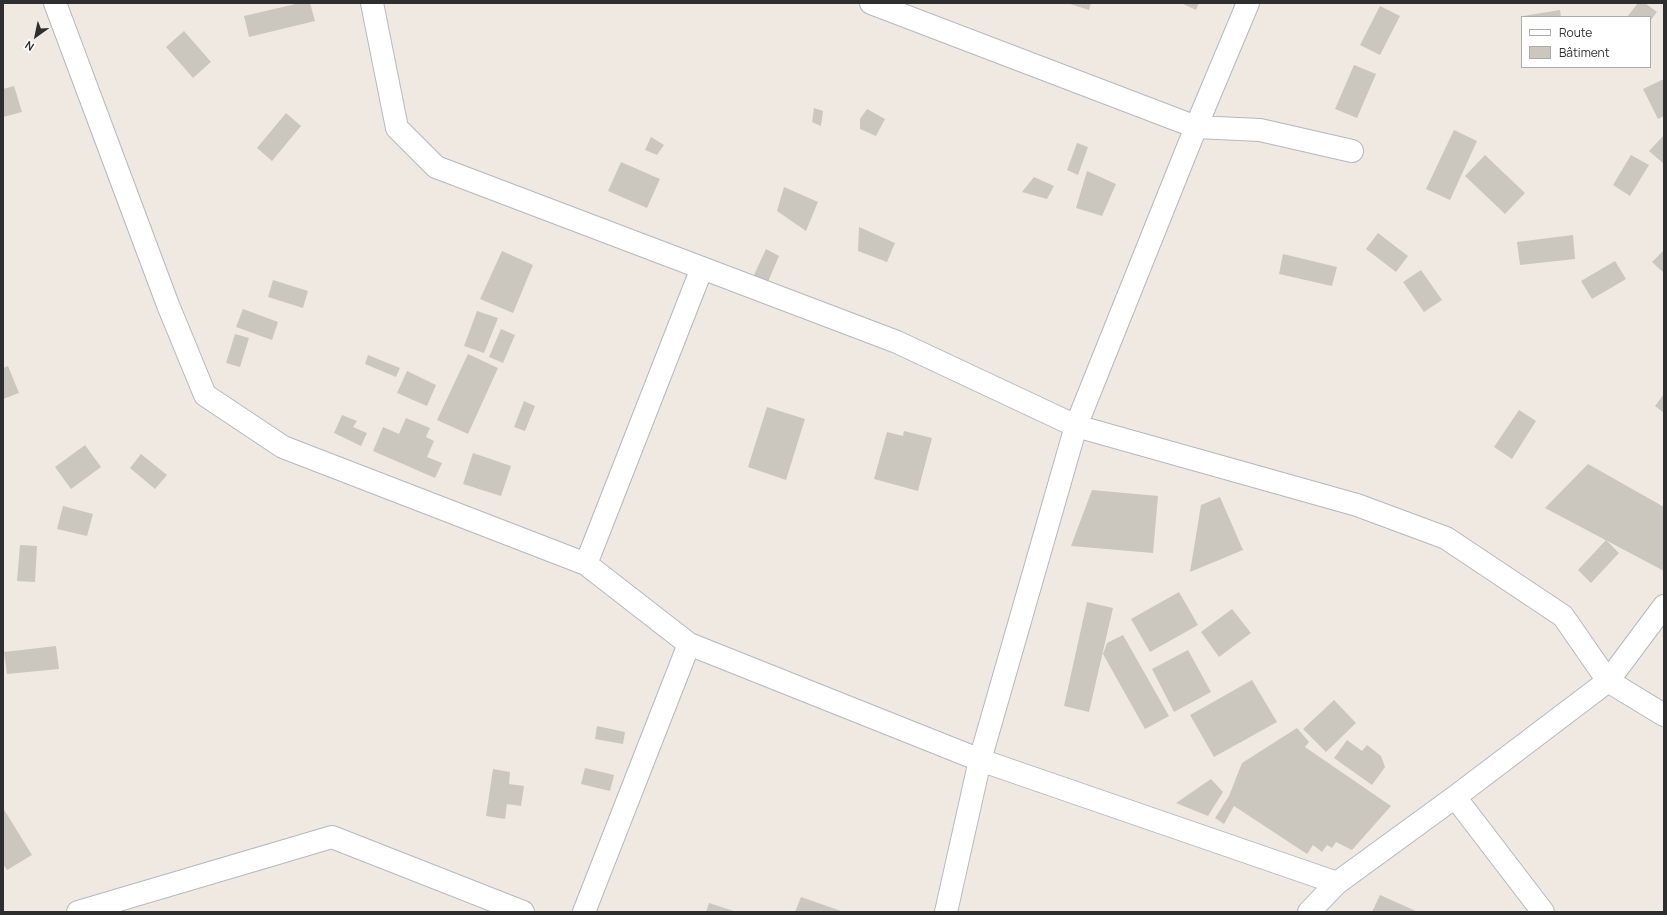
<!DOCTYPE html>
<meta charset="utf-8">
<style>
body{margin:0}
#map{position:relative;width:1667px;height:915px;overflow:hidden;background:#efe9e1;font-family:Manrope,sans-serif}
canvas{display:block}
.frame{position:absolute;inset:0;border:4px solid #2e2e2e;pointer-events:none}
.legend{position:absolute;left:1521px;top:16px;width:130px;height:52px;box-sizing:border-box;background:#fff;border:1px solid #ababab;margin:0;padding:5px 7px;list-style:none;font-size:12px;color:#2e2e2e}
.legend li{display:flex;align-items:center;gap:8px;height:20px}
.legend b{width:20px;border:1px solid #ababab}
.north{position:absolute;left:16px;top:16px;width:40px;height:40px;-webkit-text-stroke:3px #fff;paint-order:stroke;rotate:213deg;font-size:11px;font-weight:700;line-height:16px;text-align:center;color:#2e2e2e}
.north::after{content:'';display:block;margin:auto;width:14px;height:18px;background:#2e2e2e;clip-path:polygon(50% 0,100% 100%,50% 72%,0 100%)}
</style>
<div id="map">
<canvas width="1667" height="915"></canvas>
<div class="frame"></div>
<ul class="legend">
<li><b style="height:5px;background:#fff"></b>Route</li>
<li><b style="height:11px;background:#cbc7bf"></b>Bâtiment</li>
</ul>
<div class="north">N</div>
</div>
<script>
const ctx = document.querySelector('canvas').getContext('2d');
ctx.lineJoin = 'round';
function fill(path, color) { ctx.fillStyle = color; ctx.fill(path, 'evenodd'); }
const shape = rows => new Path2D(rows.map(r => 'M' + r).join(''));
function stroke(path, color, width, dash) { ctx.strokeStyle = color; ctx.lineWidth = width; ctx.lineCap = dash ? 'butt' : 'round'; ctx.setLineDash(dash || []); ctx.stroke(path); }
fill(shape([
 [300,3,310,3,315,21,249,37,244,16],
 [1067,3,1091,3,1089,10],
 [1181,3,1199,3,1196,10],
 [1638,3,1645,3,1657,12,1650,21,1650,17,1627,17],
 [1380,6,1400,16,1380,55,1360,45],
 [1560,10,1561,17,1523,17,1523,16],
 [184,31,211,62,193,78,166,47],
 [1354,65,1376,74,1357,118,1335,109],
 [1664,79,1664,116,1658,119,1643,89],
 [14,86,22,112,3,117,3,89],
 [814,108,823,111,821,126,812,122],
 [867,109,885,119,876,136,860,129,860,119],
 [286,113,301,126,272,161,257,148],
 [1454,130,1477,141,1450,200,1426,189],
 [1664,135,1664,164,1649,151],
 [651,137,664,145,657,155,645,150],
 [1077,143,1088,147,1078,175,1067,170],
 [1485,155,1525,193,1505,214,1465,176],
 [1631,155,1649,165,1630,196,1613,185],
 [621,162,660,179,647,208,608,191],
 [1087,171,1116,184,1102,216,1076,208],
 [1034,177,1054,186,1047,199,1022,192],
 [784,187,818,202,806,231,777,211],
 [859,227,895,243,887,262,858,251],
 [1378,233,1408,256,1396,272,1366,249],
 [1573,235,1575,259,1520,265,1517,242],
 [766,249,779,256,767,284,753,277],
 [1664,250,1664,273,1652,262],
 [502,251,533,265,513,313,480,299],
 [1283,254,1337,267,1332,286,1279,274],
 [1615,261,1626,279,1592,299,1581,281],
 [1421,270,1442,300,1424,312,1403,282],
 [273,280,308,291,303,308,268,297],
 [243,309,278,322,272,340,236,327],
 [477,311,498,318,484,353,464,346],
 [501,329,515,335,503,363,489,357],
 [235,334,249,338,240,367,226,363],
 [468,354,498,368,468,434,437,420],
 [368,355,400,368,396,377,365,364],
 [8,366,19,393,3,399,3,368],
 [407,371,436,385,427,406,397,393],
 [1664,394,1664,413,1655,406],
 [524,401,535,406,525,431,514,427],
 [767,407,805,419,786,480,748,467],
 [1519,410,1536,421,1512,459,1494,447],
 [342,415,357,421,353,427,367,433,361,446,334,433],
 [406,418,430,428,426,437,434,441,427,457,442,463,435,478,373,451,383,427,399,434],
 [904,431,932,438,918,491,874,479,887,432,903,436],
 [85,445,101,467,71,489,55,467],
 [473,453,511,466,501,496,463,484],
 [141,454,167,475,155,489,130,468],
 [1588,464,1664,507,1664,571,1545,508],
 [1092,490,1158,496,1153,553,1071,546],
 [1220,497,1243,550,1190,572,1201,505],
 [63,506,93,514,87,536,57,529],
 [1606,540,1619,553,1591,583,1578,570],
 [20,545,37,546,35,582,17,581],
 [1179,592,1198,625,1150,652,1131,619],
 [1087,602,1113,608,1089,712,1064,706],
 [1232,609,1251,633,1219,657,1201,632],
 [1123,635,1169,716,1145,729,1103,654,1107,643],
 [56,646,59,669,7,674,4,652],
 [1188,650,1211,692,1174,712,1152,669],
 [1252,680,1277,722,1214,757,1190,715],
 [1334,700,1356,723,1326,752,1303,729],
 [597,726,625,732,623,744,595,739],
 [1297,728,1309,742,1305,747,1391,806,1352,850,1336,842,1332,848,1327,845,1322,852,1313,845,1307,854,1234,806,1224,824,1215,818,1229,796,1242,763],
 [1347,740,1362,751,1367,745,1381,756,1385,767,1372,785,1334,758],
 [585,768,614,775,610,791,581,784],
 [493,769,510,772,509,784,524,786,521,806,507,804,505,819,486,816],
 [1211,779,1223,792,1208,816,1176,803],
 [3,808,32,855,7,870,3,864],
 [1380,895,1418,912,1372,912],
 [801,897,844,912,795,912],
 [709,903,737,912,706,912]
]), '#cbc7bf');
const minor = shape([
 [55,3,168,305,205,395,283,447,586,564,689,644,980,760,1337,883],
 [372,3,397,128,436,167,897,342,1076,426,1357,505,1446,538,1563,616,1608,681,1664,715],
 [871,3,1196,127,1260,130,1352,151],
 [586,564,702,268],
 [1455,797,1543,912],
 [78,912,332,837,523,912],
 [584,912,689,644],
 [946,912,980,760,1076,426,1196,127,1248,3],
 [1309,912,1337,883,1455,797,1608,681,1664,606]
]);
stroke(minor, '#b4b7c1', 24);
stroke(minor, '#fff', 22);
</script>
